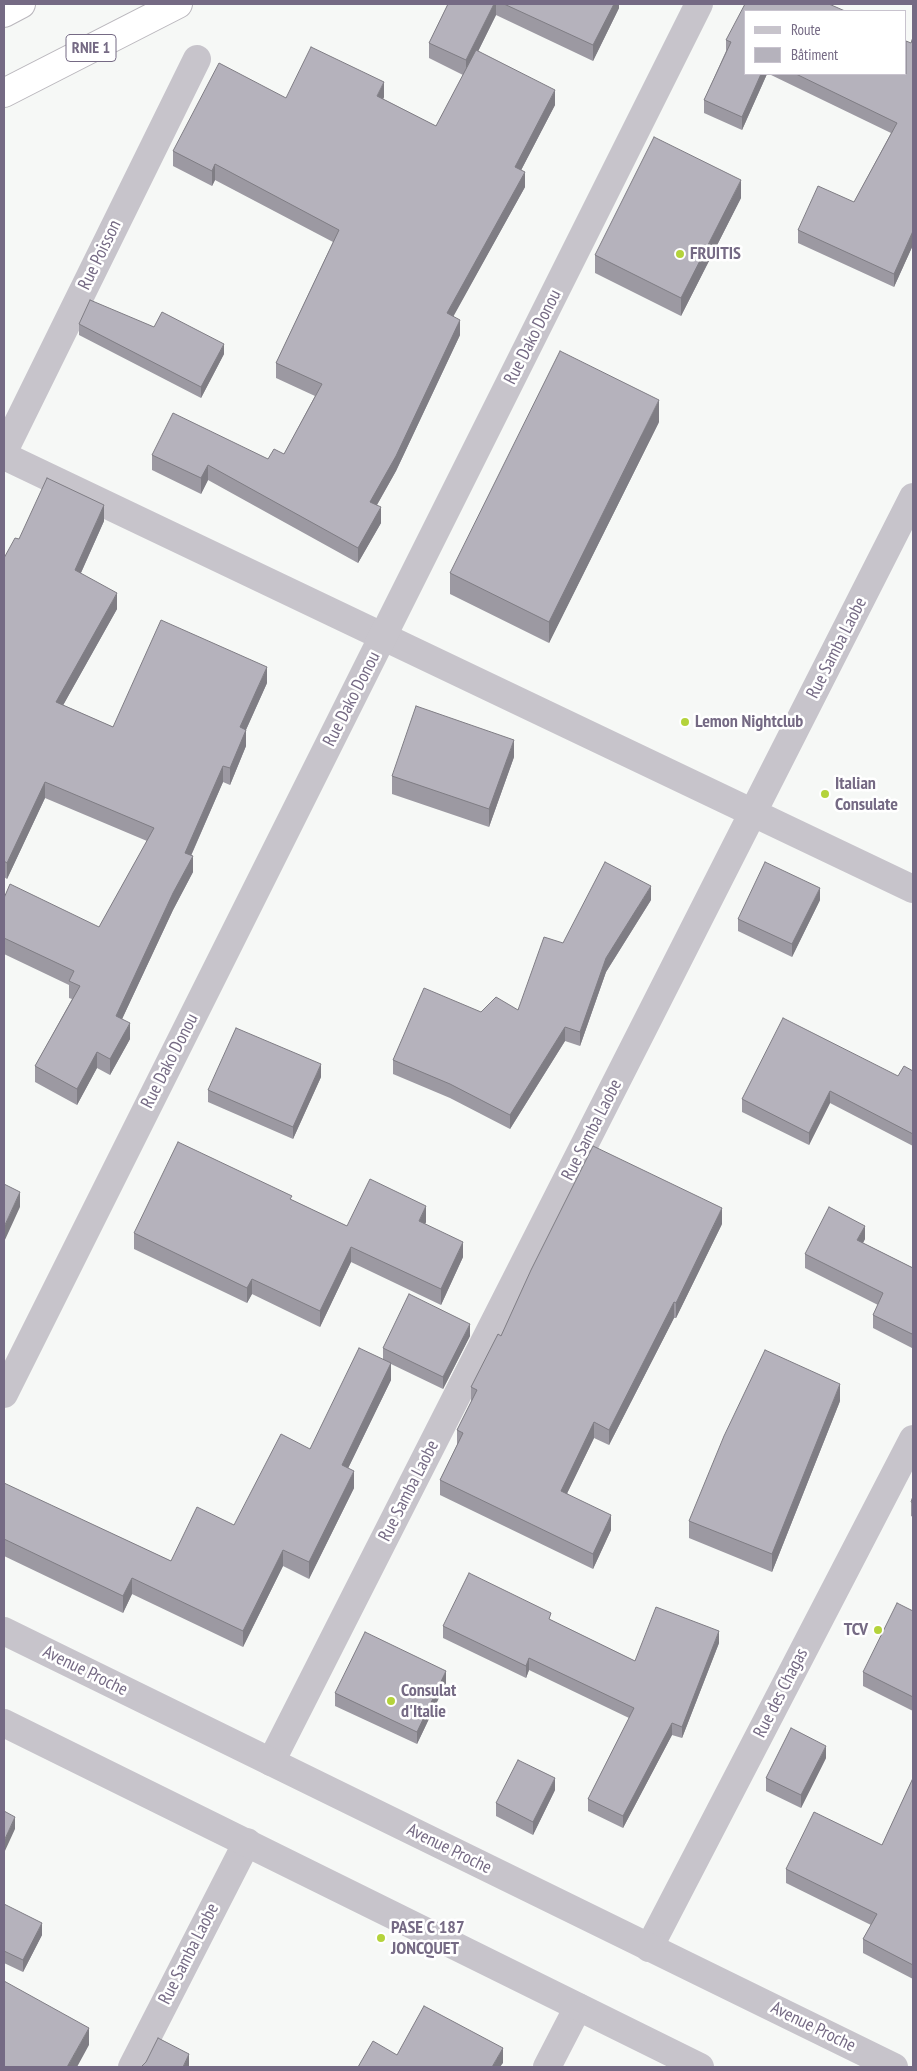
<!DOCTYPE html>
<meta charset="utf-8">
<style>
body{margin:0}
#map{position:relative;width:917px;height:2071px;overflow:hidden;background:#f6f8f6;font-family:"PT Sans Narrow",sans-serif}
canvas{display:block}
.frame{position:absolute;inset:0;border:5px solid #756a84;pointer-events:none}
.legend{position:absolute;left:744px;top:10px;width:162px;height:65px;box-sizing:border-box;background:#fff;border:1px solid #c8c3ce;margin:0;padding:6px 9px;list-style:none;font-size:15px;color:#756a84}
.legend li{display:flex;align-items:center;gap:10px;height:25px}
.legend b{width:25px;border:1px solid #c8c3ce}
</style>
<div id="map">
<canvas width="917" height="2071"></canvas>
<div class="frame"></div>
<ul class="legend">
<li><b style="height:6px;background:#c7c4cb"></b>Route</li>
<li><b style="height:14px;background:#b5b2bc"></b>Bâtiment</li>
</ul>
</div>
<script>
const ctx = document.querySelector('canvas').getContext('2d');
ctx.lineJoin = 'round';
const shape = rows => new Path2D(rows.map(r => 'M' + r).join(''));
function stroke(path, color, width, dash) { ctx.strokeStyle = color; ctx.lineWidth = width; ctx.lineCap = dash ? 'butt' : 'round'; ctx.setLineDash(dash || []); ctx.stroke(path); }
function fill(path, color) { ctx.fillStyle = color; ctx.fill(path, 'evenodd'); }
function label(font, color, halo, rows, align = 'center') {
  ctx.font = font + ' "PT Sans Narrow",sans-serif'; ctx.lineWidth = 5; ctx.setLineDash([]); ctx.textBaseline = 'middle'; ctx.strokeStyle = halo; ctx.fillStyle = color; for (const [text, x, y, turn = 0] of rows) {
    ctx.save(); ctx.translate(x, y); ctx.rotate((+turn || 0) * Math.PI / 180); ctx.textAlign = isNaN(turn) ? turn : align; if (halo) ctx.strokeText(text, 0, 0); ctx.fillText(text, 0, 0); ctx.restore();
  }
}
const trunk = shape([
 [4,13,21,4],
 [4,93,178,4]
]);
stroke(trunk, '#bab7bd', 30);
stroke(shape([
 [4,451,197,59],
 [4,456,913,889],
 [271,1762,913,497],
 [649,1948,913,1439],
 [132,2067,247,1842],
 [547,2067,578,2007]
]), '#c7c4cb', 28);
stroke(shape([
 [4,1394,699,4],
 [4,1631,894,2067],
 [4,1723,700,2067]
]), '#c7c4cb', 28);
stroke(trunk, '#fff', 28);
fill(shape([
 [448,4,619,4,619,8,593,61,496,15,478,51,555,105,521,170,525,187,453,316,460,335,396,471,377,505,381,523,358,563,208,480,201,494,152,470,152,455,268,459,284,454,315,396,276,378,276,363,333,242,215,180,212,186,173,166,173,151,286,98,384,97,383,99,436,126,463,75,429,58,429,43],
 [845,11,746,74,767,74,742,130,704,113,704,100,726,51,726,40],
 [913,37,913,245,894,287,798,243,798,230,854,202,891,133,769,74,906,74,911,43],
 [741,198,681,316,595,273,595,255],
 [79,324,154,327,224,354,201,398,79,335],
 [659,422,549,643,450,594,450,573],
 [104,521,81,573,117,609,63,705,113,727,267,683,246,730,246,746,230,785,223,782,191,856,193,872,173,910,122,1019,130,1039,110,1075,97,1068,77,1105,35,1082,35,1066,72,999,69,998,69,985,4,954,4,898,99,927,147,841,45,798,7,879,4,877,4,558,19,539],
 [514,757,489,827,392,794,392,776],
 [651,900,606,972,580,1046,565,1041,510,1129,450,1098,393,1074,393,1060,481,1012,518,1010,563,943],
 [820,900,792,957,738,931,738,919],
 [913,1071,913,1146,830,1103,809,1145,742,1112,742,1099,898,1076],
 [321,1077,293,1139,208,1102,208,1090],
 [292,1200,347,1226,426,1222,425,1224,463,1257,441,1305,351,1262,320,1327,252,1294,247,1303,134,1249,134,1233],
 [722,1224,676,1318,674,1318,609,1445,594,1438,567,1493,611,1530,593,1569,440,1495,440,1480,457,1445,457,1430,471,1402,471,1387,501,1336],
 [865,1239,863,1243,913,1268,912,1348,873,1328,873,1315,878,1305,805,1268,805,1254],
 [470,1336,443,1389,391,1364,391,1380,348,1468,354,1488,309,1579,283,1566,243,1647,132,1594,123,1613,4,1556,4,1484,171,1561,234,1525,310,1449,383,1359,383,1348],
 [840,1401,772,1572,689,1538,689,1521],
 [913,1496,913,1517,911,1516,911,1502],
 [913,1611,913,1711,863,1686,863,1672],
 [551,1620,635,1661,719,1643,682,1738,672,1735,623,1828,588,1811,588,1799,629,1718,529,1670,526,1678,443,1638,443,1626],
 [446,1683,417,1744,335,1706,335,1693],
 [826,1758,801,1808,766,1791,766,1778],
 [913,1778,913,1979,863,1953,863,1939,871,1925,786,1883,786,1869,882,1845],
 [555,1790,533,1835,496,1816,496,1803],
 [4,1904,42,1935,23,1972,4,1963]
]), '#9c99a2');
fill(shape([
 [494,4,496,4,496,15,466,76,466,60],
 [614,4,619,4,619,8,593,61,593,45],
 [761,74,767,74,742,130,742,117],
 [384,82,384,97,377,112,377,96],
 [555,90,555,105,515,182,515,167],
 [215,164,215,180,212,186,212,171],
 [525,172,525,187,447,328,447,313],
 [741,180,741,198,681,316,681,298],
 [913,231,913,245,894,287,894,274],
 [460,320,460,335,396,471,370,517,370,502],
 [224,344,224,354,201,398,201,387],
 [659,400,659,422,549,643,549,622],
 [208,465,208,480,201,494,201,478],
 [104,505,104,521,75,586,75,570],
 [381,507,381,523,358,563,358,548],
 [117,593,117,609,56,718,56,702],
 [267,667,267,683,240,743,240,727],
 [246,730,246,746,230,785,230,768],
 [514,740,514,757,489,827,489,809],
 [223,766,223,782,185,869,185,853],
 [45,782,45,798,7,879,7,863],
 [193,856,193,872,173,910,116,1032,116,1016,173,893],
 [651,886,651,900,606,972,580,1046,580,1032,606,958],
 [820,888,820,900,792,957,792,944],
 [130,1023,130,1039,110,1075,110,1059],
 [565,1027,565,1041,510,1129,510,1115],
 [97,1052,97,1068,77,1105,77,1089],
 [321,1064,321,1077,293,1139,293,1127],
 [830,1091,830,1103,809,1145,809,1133],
 [20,1192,20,1207,4,1242,4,1227],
 [426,1206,426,1222,419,1236,419,1221],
 [722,1208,722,1224,676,1318,676,1303],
 [865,1226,865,1239,857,1254,857,1240],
 [463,1242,463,1257,441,1305,441,1289],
 [351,1247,351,1262,320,1327,320,1311],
 [252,1279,252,1294,247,1303,247,1288],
 [674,1302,674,1318,609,1445,609,1430],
 [470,1324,470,1336,443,1389,443,1377],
 [913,1331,913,1345,912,1348,912,1334],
 [391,1363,391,1380,342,1481,342,1465],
 [840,1384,840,1401,772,1572,772,1554],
 [594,1422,594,1438,561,1506,561,1491],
 [354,1471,354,1488,309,1579,309,1562],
 [611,1515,611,1530,593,1569,593,1554],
 [283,1550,283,1566,243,1647,243,1631],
 [132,1578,132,1594,123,1613,123,1596],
 [719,1631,719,1643,682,1738,682,1727],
 [529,1658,529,1670,526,1678,526,1666],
 [446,1671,446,1683,417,1744,417,1732],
 [672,1723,672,1735,623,1828,623,1816],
 [826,1746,826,1758,801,1808,801,1795],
 [555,1778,555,1790,533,1835,533,1822],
 [15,1817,15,1829,4,1853,4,1841],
 [42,1923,42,1935,23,1972,23,1960],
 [89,2028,89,2045,77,2067,67,2067],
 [503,2048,503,2063,500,2067,492,2067],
 [189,2054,189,2067,183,2067]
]), '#7f7d84');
const building = shape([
 [448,4,494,4,466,60,429,43,448,4],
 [504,4,614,4,593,45,504,4],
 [745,4,829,4,845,11,746,11,746,74,761,74,742,117,704,100,731,42,726,40,745,4],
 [913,37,913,231,894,274,798,230,818,186,854,202,897,123,796,74,906,74,906,41,911,43,913,37],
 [311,47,384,82,377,96,436,126,476,50,555,90,515,167,525,172,447,313,460,320,396,456,370,502,381,507,358,548,208,465,201,478,152,455,173,413,268,459,274,449,284,454,322,384,276,363,339,230,215,164,212,171,173,151,219,63,286,98,311,47],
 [654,137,741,180,681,298,595,255,654,137],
 [90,300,154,327,162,312,224,344,201,387,79,324,90,300],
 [560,351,659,400,549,622,450,573,560,351],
 [47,478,104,505,75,570,117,593,56,702,113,727,161,620,267,667,240,727,246,730,230,768,223,766,185,853,193,856,173,893,116,1016,130,1023,110,1059,97,1052,77,1089,35,1066,80,986,69,981,74,971,4,938,4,898,10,884,99,927,154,828,45,782,7,863,4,861,4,558,15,538,19,539,47,478],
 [416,706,514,740,489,809,392,776,416,706],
 [605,862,651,886,606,958,580,1032,565,1027,510,1115,450,1084,393,1060,424,988,481,1012,496,997,518,1010,544,937,563,943,605,862],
 [765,862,820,888,792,944,738,919,765,862],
 [783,1018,898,1076,904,1066,913,1071,913,1134,830,1091,809,1133,742,1099,783,1018],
 [236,1028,321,1064,293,1127,208,1090,236,1028],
 [178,1142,292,1196,290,1199,347,1226,370,1179,426,1206,419,1221,463,1242,441,1289,351,1247,320,1311,252,1279,247,1288,134,1233,178,1142],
 [593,1146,722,1208,676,1303,674,1302,609,1430,594,1422,561,1491,611,1515,593,1554,440,1480,463,1433,457,1430,477,1390,471,1387,498,1334,501,1336,531,1270,593,1146],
 [4,1184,20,1192,4,1227,4,1184],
 [829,1207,865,1226,857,1240,913,1268,913,1331,912,1334,873,1315,883,1293,805,1254,829,1207],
 [409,1294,470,1324,443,1377,383,1348,409,1294],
 [359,1348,391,1363,342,1465,354,1471,309,1562,283,1550,243,1631,132,1578,123,1596,4,1539,4,1483,171,1561,197,1507,234,1525,281,1434,310,1449,359,1348],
 [765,1350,840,1384,772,1554,689,1521,724,1436,765,1350],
 [913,1496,913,1503,911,1502,913,1496],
 [469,1573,551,1613,549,1619,635,1661,656,1607,719,1631,682,1727,672,1723,623,1816,588,1799,634,1708,529,1658,526,1666,443,1626,469,1573],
 [897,1603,913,1611,913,1697,863,1672,897,1603],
 [365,1632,446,1671,417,1732,335,1693,365,1632],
 [791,1728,826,1746,801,1795,766,1778,791,1728],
 [518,1760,555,1778,533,1822,496,1803,518,1760],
 [913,1778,913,1965,863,1939,877,1914,786,1869,814,1812,882,1845,913,1778],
 [4,1811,15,1817,4,1841,4,1811],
 [4,1904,42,1923,23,1960,4,1951,4,1904],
 [4,1981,89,2028,67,2067,4,2067,4,1981],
 [424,2006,503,2048,492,2067,358,2067,373,2041,397,2055,424,2006],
 [158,2038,189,2054,183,2067,141,2067,146,2062,158,2038]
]);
fill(building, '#b5b2bc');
stroke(building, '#7f7d84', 1);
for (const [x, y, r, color] of [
 [680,254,5,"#b4d33b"],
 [685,722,5,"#b4d33b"],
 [825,794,5,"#b4d33b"],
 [878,1630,5,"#b4d33b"],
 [391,1701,5,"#b4d33b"],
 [381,1938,5,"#b4d33b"]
]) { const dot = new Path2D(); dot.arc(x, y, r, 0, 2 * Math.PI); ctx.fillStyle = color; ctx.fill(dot); stroke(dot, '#fff', 2); }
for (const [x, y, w] of [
 [91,48,50]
]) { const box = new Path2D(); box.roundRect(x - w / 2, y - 13.5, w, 27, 4); ctx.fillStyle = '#fff'; ctx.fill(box); stroke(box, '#756a84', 1); }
label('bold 16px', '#756a84', null, [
 ["RNIE 1",91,48]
]);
label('bold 18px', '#756a84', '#fff', [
 ["FRUITIS",690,254],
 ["Lemon Nightclub",695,722],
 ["Italian",835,784],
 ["Consulate",835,805],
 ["TCV",868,1630,"right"],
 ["Consulat",401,1691],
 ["d'Italie",401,1712],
 ["PASE C 187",391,1928],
 ["JONCQUET",391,1949]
], 'left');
label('18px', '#756a84', '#fff', [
 ["Rue Poisson",100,255,-64],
 ["Rue Dako Donou",533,337,-63],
 ["Rue Samba Laobe",837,648,-63],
 ["Rue Dako Donou",352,699,-63],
 ["Rue Dako Donou",170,1061,-63],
 ["Rue Samba Laobe",592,1130,-63],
 ["Rue Samba Laobe",409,1491,-63],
 ["Avenue Proche",85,1671,26],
 ["Rue des Chagas",781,1693,-63],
 ["Avenue Proche",449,1849,26],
 ["Rue Samba Laobe",189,1954,-63],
 ["Avenue Proche",813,2027,26]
]);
</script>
